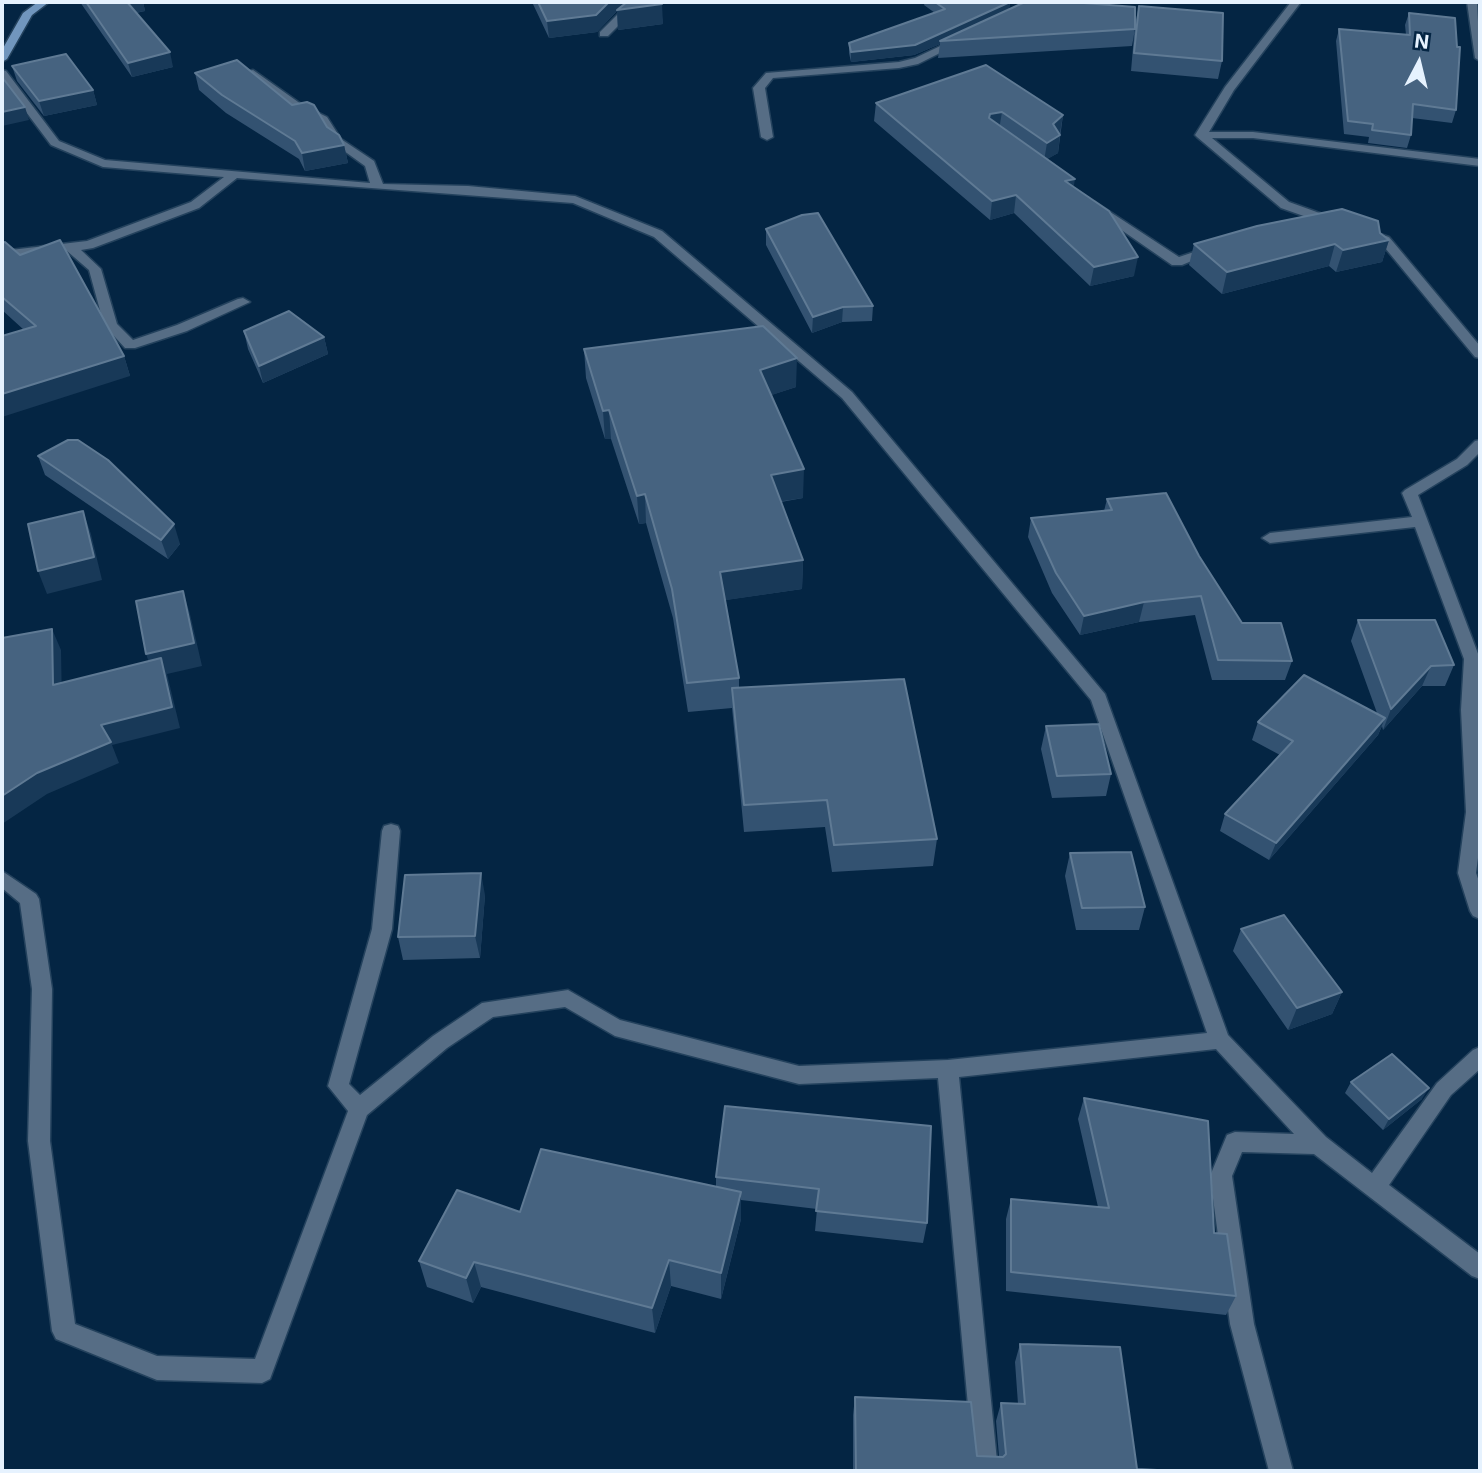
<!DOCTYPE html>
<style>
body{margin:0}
#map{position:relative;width:1482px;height:1473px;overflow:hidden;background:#042543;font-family:Inter,sans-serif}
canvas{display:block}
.frame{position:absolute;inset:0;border:4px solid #e6f2fe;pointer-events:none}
.north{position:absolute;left:1384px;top:28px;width:70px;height:70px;-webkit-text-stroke:5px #042543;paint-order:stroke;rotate:7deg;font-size:19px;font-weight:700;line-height:28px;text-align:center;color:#e6f2fe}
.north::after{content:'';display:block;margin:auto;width:24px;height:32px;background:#e6f2fe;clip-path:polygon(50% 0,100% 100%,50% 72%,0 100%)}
</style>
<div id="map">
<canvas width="1482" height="1473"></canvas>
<div class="frame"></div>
<div class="north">N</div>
</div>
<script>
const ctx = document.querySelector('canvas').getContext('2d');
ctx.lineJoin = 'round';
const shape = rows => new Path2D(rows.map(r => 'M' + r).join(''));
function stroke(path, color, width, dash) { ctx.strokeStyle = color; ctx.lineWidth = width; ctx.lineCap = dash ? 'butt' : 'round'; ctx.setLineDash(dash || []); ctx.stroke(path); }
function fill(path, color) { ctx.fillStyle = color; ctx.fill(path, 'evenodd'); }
const street = shape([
 [635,2,647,2,629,15,608,36,600,36,600,32,621,11,635,2],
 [1291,2,1301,2,1234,90,1209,132,1253,132,1480,159,1480,166,1253,138,1212,138,1289,202,1339,220,1339,226,1335,227,1281,208,1197,137,1195,135,1225,87,1291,2],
 [1467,2,1477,2,1480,61,1475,58,1467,2],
 [955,39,964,41,918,64,899,68,773,78,765,88,773,137,767,140,761,137,753,88,766,73,899,62,915,58,955,39],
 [2,70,6,71,59,141,105,160,370,183,365,166,333,143,319,121,293,108,249,75,249,71,253,70,301,104,327,117,341,139,374,161,383,184,468,186,575,196,662,231,852,392,1105,694,1228,1035,1326,1137,1372,1173,1437,1083,1473,1050,1480,1047,1480,1069,1451,1095,1389,1185,1480,1254,1480,1279,1472,1276,1314,1154,1242,1152,1232,1176,1254,1324,1293,1471,1269,1471,1230,1324,1210,1176,1227,1135,1235,1132,1294,1134,1216,1049,959,1077,998,1471,974,1471,938,1078,799,1084,615,1036,565,1007,493,1017,447,1048,367,1115,270,1379,262,1383,157,1380,56,1339,52,1331,28,1141,32,989,20,903,2,888,2,871,36,894,39,899,52,989,50,1141,75,1324,157,1356,255,1359,348,1111,328,1086,372,929,382,831,384,826,391,824,398,826,400,831,392,929,349,1084,360,1095,433,1036,482,1003,568,990,620,1020,799,1066,948,1060,1207,1033,1091,700,842,398,654,237,573,203,237,178,199,208,93,248,81,250,101,269,117,324,133,340,177,325,238,299,243,298,250,302,187,331,135,348,125,348,104,325,89,270,67,251,2,259,2,251,87,241,191,202,224,177,103,167,51,145,2,80,2,70],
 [1095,202,1179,257,1212,246,1218,250,1182,265,1172,265,1091,209,1091,203,1095,202],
 [1368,230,1389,237,1480,346,1480,358,1475,357,1381,243,1364,237,1362,234,1368,230],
 [1480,440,1480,452,1467,465,1418,495,1480,659,1480,843,1476,873,1480,884,1480,919,1473,916,1470,911,1458,873,1466,812,1461,710,1464,659,1415,527,1270,543,1262,538,1270,533,1412,517,1402,493,1405,490,1457,459,1475,441,1480,440]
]);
const secondary = shape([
 [38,2,49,2,32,15,7,59,2,62,2,50,23,13,38,2]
]);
stroke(street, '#24425d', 3);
stroke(secondary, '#24425d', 3);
fill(street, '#566d85');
fill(secondary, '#7196bd');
fill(shape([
 [80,2,146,2,143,2,145,11,136,13,173,67,132,77],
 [532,2,660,2,663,24,618,30,617,11,597,32,549,38],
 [925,2,1010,2,1009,9,1135,29,1132,46,938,58,940,44,914,55,851,62,849,53,849,43,935,13,924,5],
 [1139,6,1222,61,1218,79,1131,71,1135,24],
 [1409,13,1456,110,1452,123,1412,118,1411,135,1407,148,1368,143,1369,137,1344,134,1336,41,1339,29,1406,35,1405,25],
 [12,66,93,90,97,105,44,116,17,81],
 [195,73,292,105,327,127,344,145,348,163,305,171,299,159,226,113,199,90],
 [876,103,1063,115,1058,153,1047,159,1074,187,1134,276,1090,286,1014,213,990,220,874,121],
 [766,229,873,306,872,321,842,322,812,333,766,245],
 [1380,233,1389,240,1382,262,1336,272,1329,266,1222,294,1189,265,1194,244],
 [2,243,124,356,130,376,24,330,2,310],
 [244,331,324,337,328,354,263,383,248,349],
 [584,349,796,387,771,395,803,498,781,502,803,560,802,589,725,600,739,678,739,688,937,839,933,866,832,872,825,827,744,832,732,708,688,712,673,618,646,523,639,524,611,439,605,439,586,378],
 [38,456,180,544,168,559,45,475],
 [1107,499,1199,556,1242,623,1292,661,1285,680,1212,680,1195,615,1139,622,1080,635,1052,593,1028,537,1031,518,1104,511],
 [1358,620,1454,665,1445,686,1422,686,1383,730,1382,726,1378,735,1269,860,1220,831,1225,814,1280,755,1252,740,1258,722,1377,713,1351,641],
 [1046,726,1111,774,1106,796,1052,798,1041,749],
 [1070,853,1145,907,1139,930,1076,930,1065,876],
 [485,895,480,958,403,960,398,937],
 [1241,929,1342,992,1332,1014,1288,1030,1233,951],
 [1351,1082,1422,1099,1383,1130,1345,1093],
 [1084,1098,1214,1233,1236,1296,1226,1315,1006,1291,1006,1219,1011,1199,1098,1207,1078,1119],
 [725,1106,927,1223,923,1243,815,1231,817,1209,741,1200,741,1219,721,1299,671,1286,655,1333,481,1287,473,1303,427,1287,419,1261,520,1212,716,1187,716,1177],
 [1020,1344,1137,1469,1177,1471,853,1471,853,1415,855,1397,977,1456,999,1456,996,1421,1001,1403,1018,1404,1015,1362]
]), '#335271');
fill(shape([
 [126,2,146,2,143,2,145,11,129,14],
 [609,2,631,2,662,4,663,24,618,30,617,11,597,32,549,38,547,21],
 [1010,2,1009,12,940,41,940,44,914,55,851,62,851,52],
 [170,52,173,67,132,77,128,63],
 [93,90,97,105,44,116,39,101],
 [25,107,29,120,2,126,2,112],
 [1002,112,999,130,989,118,990,114],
 [1063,115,1060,133,1054,138,1060,135,1058,153,1044,161,1047,143,1053,124],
 [344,145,348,163,305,171,302,153],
 [1075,179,1072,197,1065,181],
 [1016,195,1014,213,990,220,992,201],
 [1389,240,1382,262,1336,272,1343,250],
 [1335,244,1329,266,1222,294,1227,272],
 [1138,257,1134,276,1090,286,1094,267],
 [843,307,842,322,812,333,813,317],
 [324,337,328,354,263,383,259,366],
 [124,356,130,376,2,417,2,394],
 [797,358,796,387,760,399,760,370],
 [609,410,611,439,605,439,603,411],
 [804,469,803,498,770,503,771,475],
 [645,494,646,523,639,524,637,496],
 [83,511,91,534,102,580,47,594,38,571],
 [174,524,180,544,168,559,161,540],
 [803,560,802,589,720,601,720,572],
 [183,591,190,614,202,666,167,674,180,728,112,745,119,763,47,794,2,824,2,796,37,773,101,725,154,677,146,654],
 [1144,602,1139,622,1080,635,1084,616],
 [52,629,61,650,62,706,53,685],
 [1431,666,1422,686,1383,730,1391,709],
 [1385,718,1378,735,1269,860,1276,843],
 [481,873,485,895,480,958,475,936],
 [1342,992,1332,1014,1288,1030,1297,1008],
 [1429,1088,1422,1099,1383,1130,1389,1119],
 [741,1192,741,1219,721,1299,721,1273],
 [669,1260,671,1286,655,1333,652,1308],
 [474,1262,481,1287,473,1303,466,1278]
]), '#183958');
const building = shape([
 [86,2,127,2,170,52,128,63,86,2],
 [538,2,609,2,596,15,547,21,538,2],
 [627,2,660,2,662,4,617,10,627,2],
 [935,2,1010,2,915,45,851,52,849,43,945,9,935,2],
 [1025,2,1071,2,1135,7,1135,29,940,41,1025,2],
 [1139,6,1223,13,1222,61,1134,53,1139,6],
 [1409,13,1455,18,1457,47,1460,47,1456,110,1413,104,1411,135,1372,130,1373,124,1348,121,1339,29,1410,35,1409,13],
 [66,54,93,90,39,101,12,66,66,54],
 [237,60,292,105,307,102,314,105,327,127,339,135,344,145,302,153,295,141,222,95,195,73,237,60],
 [986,65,1063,115,1053,124,1060,135,1047,143,1002,112,990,114,989,118,1075,179,1065,181,1109,211,1138,257,1094,267,1016,195,992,201,876,103,986,65],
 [2,77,25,107,2,112,2,77],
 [1342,209,1378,221,1380,233,1389,240,1343,250,1335,244,1227,272,1194,244,1257,226,1342,209],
 [818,213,873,306,843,307,813,317,766,229,802,215,818,213],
 [60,240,124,356,2,394,2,336,36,326,2,297,2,243,5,242,20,255,60,240],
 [289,311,324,337,259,366,244,331,289,311],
 [763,326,797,358,760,370,804,469,771,475,803,560,720,572,739,678,687,683,672,589,645,494,637,496,609,410,603,411,584,349,763,326],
 [68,440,78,440,108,460,174,524,161,540,38,456,68,440],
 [1166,493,1199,556,1242,623,1281,623,1292,661,1218,660,1201,596,1144,602,1084,616,1056,573,1031,518,1112,510,1107,499,1166,493],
 [83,511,94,557,38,571,28,524,83,511],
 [183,591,194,643,146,654,136,601,183,591],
 [1358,620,1435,620,1454,665,1431,666,1391,709,1358,620],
 [52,629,53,685,161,658,172,707,101,725,111,742,37,773,2,796,2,638,52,629],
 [1304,675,1385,718,1276,843,1225,814,1293,741,1258,722,1304,675],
 [904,679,937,839,834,845,827,800,744,805,732,688,904,679],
 [1099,724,1111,774,1057,776,1046,726,1099,724],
 [1131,852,1145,907,1082,908,1070,853,1131,852],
 [481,873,475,936,398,937,405,875,481,873],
 [1284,915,1342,992,1297,1008,1241,929,1284,915],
 [1392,1054,1429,1088,1389,1119,1351,1082,1392,1054],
 [1084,1098,1208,1121,1214,1233,1227,1234,1236,1296,1011,1272,1011,1199,1109,1208,1084,1098],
 [725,1106,931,1126,927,1223,816,1211,819,1189,716,1177,725,1106],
 [541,1149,741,1192,721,1273,669,1260,652,1308,474,1262,466,1278,419,1261,457,1190,520,1212,541,1149],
 [1020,1344,1120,1347,1137,1469,1177,1471,856,1471,855,1397,971,1402,977,1456,1003,1457,1006,1454,1001,1403,1025,1404,1020,1344]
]);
fill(building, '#466380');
stroke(building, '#5f7a94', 2);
</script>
